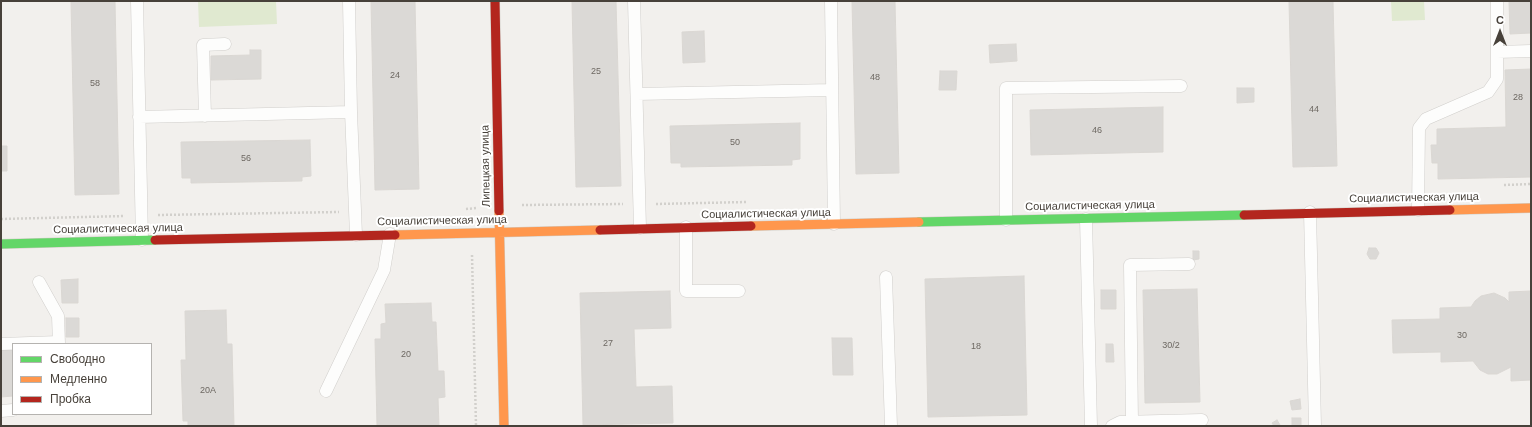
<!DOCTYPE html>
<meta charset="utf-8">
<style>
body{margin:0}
#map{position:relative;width:1532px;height:427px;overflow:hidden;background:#f2f0ed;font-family:Helvetica,sans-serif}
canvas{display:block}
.frame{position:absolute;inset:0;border:2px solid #47413a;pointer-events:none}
.legend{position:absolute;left:12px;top:343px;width:140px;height:72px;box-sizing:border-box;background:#fff;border:1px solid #b5b3b0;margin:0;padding:5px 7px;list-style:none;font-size:12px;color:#47413a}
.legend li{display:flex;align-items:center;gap:8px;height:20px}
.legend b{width:20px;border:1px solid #b5b3b0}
.north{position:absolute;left:1480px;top:12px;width:40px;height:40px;-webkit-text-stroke:3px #fff;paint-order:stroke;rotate:0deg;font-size:11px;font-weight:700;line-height:16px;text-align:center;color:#47413a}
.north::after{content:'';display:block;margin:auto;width:14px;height:18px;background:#47413a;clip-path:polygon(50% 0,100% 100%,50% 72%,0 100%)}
</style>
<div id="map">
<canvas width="1532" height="427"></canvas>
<div class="frame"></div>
<ul class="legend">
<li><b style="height:5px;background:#63d668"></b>Свободно</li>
<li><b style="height:5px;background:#ff974d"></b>Медленно</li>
<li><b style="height:5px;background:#b3261e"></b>Пробка</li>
</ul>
<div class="north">С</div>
</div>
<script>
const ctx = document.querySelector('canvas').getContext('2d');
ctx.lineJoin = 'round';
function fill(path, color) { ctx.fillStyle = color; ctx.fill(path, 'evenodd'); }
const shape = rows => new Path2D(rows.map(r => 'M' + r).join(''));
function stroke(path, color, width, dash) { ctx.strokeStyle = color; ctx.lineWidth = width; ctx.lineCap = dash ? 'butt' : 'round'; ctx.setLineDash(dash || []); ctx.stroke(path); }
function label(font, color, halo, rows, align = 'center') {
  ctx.font = font + ' Helvetica,sans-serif'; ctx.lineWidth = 4; ctx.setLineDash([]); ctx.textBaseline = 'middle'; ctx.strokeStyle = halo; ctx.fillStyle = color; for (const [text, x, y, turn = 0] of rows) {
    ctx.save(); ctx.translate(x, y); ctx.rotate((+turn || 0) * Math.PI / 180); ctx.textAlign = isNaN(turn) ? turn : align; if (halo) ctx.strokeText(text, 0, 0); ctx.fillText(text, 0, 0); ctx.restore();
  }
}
fill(shape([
 [198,1,276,1,277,24,199,27],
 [1391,1,1424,1,1425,20,1392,21]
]), '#e0e9d0');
const building = shape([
 [71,1,115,1,119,194,75,195,71,1],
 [371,1,415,1,419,189,375,190,371,1],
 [572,1,616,1,621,186,576,187,572,1],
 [852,1,895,1,899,173,856,174,852,1],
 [1289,1,1333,1,1337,166,1293,167,1289,1],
 [1509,1,1531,1,1531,33,1510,34,1509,1],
 [704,31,705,62,683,63,682,32,704,31],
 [1016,44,1017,61,990,63,989,45,1016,44],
 [250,50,261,50,261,79,211,80,211,56,250,55,250,50],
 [1531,69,1531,177,1438,179,1438,163,1432,163,1431,145,1437,145,1437,129,1506,127,1505,70,1531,69],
 [940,71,957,71,956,90,939,90,940,71],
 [1237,88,1254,88,1254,102,1237,103,1237,88],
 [1163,107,1163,152,1031,155,1030,110,1163,107],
 [800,123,800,159,792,160,792,165,681,167,681,163,671,163,670,126,800,123],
 [310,140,311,176,302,177,302,181,191,183,191,178,182,178,181,142,310,140],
 [1,146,7,146,7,171,1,171,1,146],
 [1369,248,1376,248,1379,253,1376,259,1370,259,1367,254,1369,248],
 [1193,251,1199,251,1199,259,1193,260,1193,251],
 [1024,276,1027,415,928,417,925,279,1024,276],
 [78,279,78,303,62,303,61,280,78,279],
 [1197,289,1200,402,1145,403,1143,290,1197,289],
 [1101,290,1116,290,1116,309,1101,309,1101,290],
 [670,291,671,328,634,329,636,387,672,386,673,423,583,425,580,293,670,291],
 [1531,291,1531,380,1511,381,1511,367,1497,374,1488,374,1480,370,1473,361,1441,362,1441,352,1393,353,1392,320,1440,319,1440,308,1471,307,1475,301,1481,296,1494,293,1505,298,1509,302,1509,292,1531,291],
 [431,303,432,322,436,322,438,371,444,371,445,397,438,398,439,426,377,426,375,339,381,339,381,324,386,323,385,304,431,303],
 [226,310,227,344,232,344,234,426,188,426,188,421,183,421,181,360,186,360,185,311,226,310],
 [66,318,79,318,79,337,66,337,66,318],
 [832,338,852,338,853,375,833,375,832,338],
 [1106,344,1113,344,1114,362,1106,362,1106,344],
 [1,350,13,350,13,396,1,397,1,350],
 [1300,399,1301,409,1292,410,1290,401,1300,399],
 [1292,418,1301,418,1301,426,1292,426,1292,418],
 [1277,420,1280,425,1274,426,1272,423,1277,420]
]);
fill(building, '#dbd9d6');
stroke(building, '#dad7d3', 1);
const lane = shape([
 [137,1,142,240],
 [349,1,351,112,356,235],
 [634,1,640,228],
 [831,1,834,224],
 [1497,52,1531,51],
 [637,94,832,90],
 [205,116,203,45,225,44],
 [139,117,351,112],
 [1418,210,1419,128,1426,119,1488,92,1497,79,1497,1],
 [1310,212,1315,426],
 [1086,219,1091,426],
 [1006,220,1006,88,1181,86],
 [686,227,686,291,739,291],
 [886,277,891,426],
 [39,282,58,316,59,344],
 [1,344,59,342],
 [326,391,384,270,390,234],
 [1,411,13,410],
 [1132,422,1130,265,1189,264],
 [1112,426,1120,422,1202,420]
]);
const fast = shape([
 [919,222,1244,215],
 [1,244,155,240]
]);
const slow = shape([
 [1450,210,1531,208],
 [499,211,504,426],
 [751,226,919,222],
 [395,235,600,230]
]);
const jam = shape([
 [495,1,499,211],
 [1244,215,1450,210],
 [600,230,751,226],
 [155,240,395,235]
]);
stroke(lane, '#d0cecb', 13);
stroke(fast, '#d0ccc5', 10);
stroke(slow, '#d0ccc5', 10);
stroke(jam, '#d0ccc5', 10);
stroke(shape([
 [1504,185,1531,184],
 [656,204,747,202],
 [522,205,623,204],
 [466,209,477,208],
 [158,215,339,212],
 [1,219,125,216],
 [472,255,476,426]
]), '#d2d0cc', 2.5, [2, 2]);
stroke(lane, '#fdfdfc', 12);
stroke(fast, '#63d668', 9);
stroke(slow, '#ff974d', 9);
stroke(jam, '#b3261e', 9);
label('9px', '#6d6862', null, [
 ["25",596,72],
 ["24",395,76],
 ["48",875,78],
 ["58",95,84],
 ["28",1518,98],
 ["44",1314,110],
 ["46",1097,131],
 ["50",735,143],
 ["56",246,159],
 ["30",1462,336],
 ["27",608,344],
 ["30/2",1171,346],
 ["18",976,347],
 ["20",406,355],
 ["20А",208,391]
]);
label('11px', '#47413a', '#fff', [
 ["Липецкая улица",486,166,-91],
 ["Социалистическая улица",1414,198,-1],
 ["Социалистическая улица",1090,206,-1],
 ["Социалистическая улица",766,214,-1],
 ["Социалистическая улица",442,221,-1],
 ["Социалистическая улица",118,229,-1]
]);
</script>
